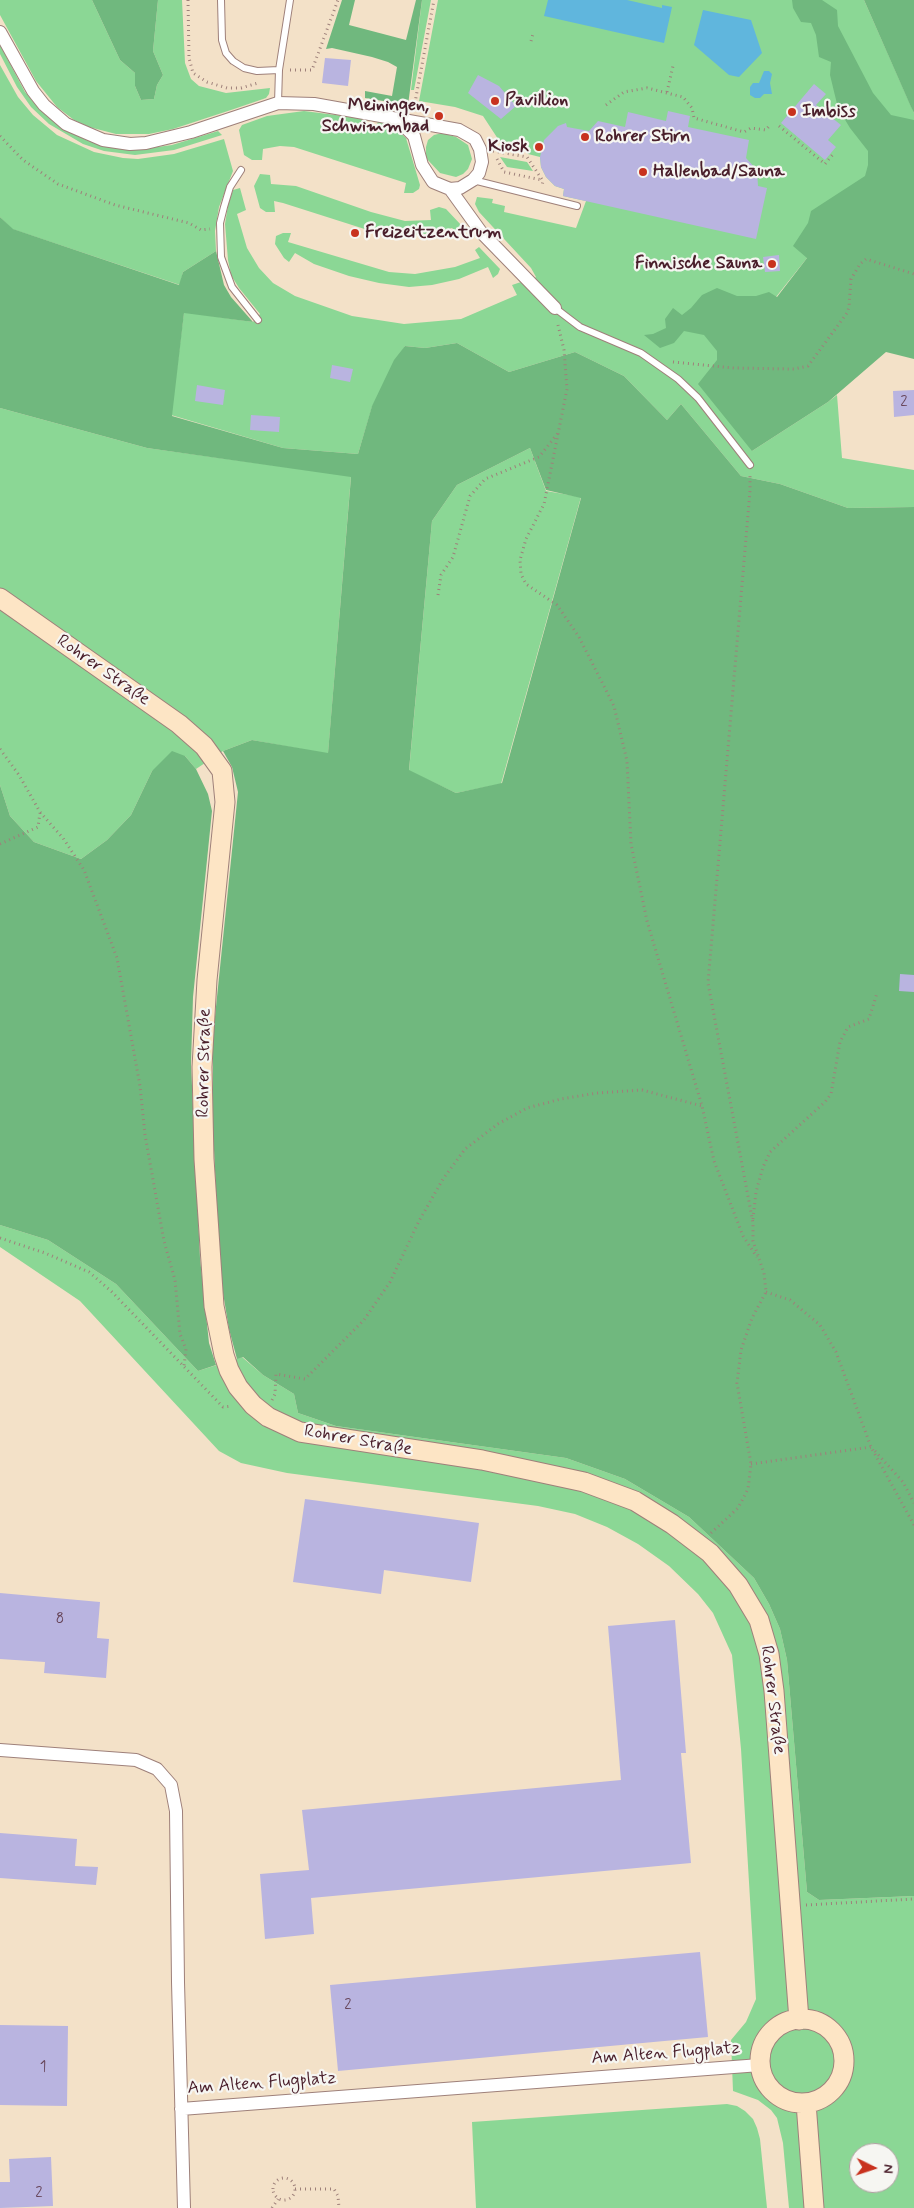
<!DOCTYPE html>
<meta charset="utf-8">
<style>
body{margin:0}
#map{position:relative;width:914px;height:2208px;overflow:hidden;background:#f3e1c8;font-family:Mynerve,sans-serif}
canvas{display:block}
.north{position:absolute;left:849px;top:2143px;width:50px;height:50px;box-sizing:border-box;background:#f6f6f2;border:1px solid #b1a0a2;border-radius:50%;rotate:94deg;font-size:14px;font-weight:700;line-height:20px;text-align:center;color:#4a1f2b}
.north::after{content:'';display:block;margin:auto;width:18px;height:22px;background:#c8321e;clip-path:polygon(50% 0,100% 100%,50% 72%,0 100%)}
</style>
<div id="map">
<canvas width="914" height="2208"></canvas>
<div class="north">N</div>
</div>
<script>
const ctx = document.querySelector('canvas').getContext('2d');
ctx.lineJoin = 'round';
function fill(path, color) { ctx.fillStyle = color; ctx.fill(path, 'evenodd'); }
const shape = rows => new Path2D(rows.map(r => 'M' + r).join(''));
function stroke(path, color, width, dash) { ctx.strokeStyle = color; ctx.lineWidth = width; ctx.lineCap = dash ? 'butt' : 'round'; ctx.setLineDash(dash || []); ctx.stroke(path); }
function label(font, color, halo, rows, align = 'center') {
  ctx.font = font + ' Mynerve,sans-serif'; ctx.lineWidth = 4.5; ctx.setLineDash([]); ctx.textBaseline = 'middle'; ctx.strokeStyle = halo; ctx.fillStyle = color; for (const [text, x, y, turn = 0] of rows) {
    ctx.save(); ctx.translate(x, y); ctx.rotate((+turn || 0) * Math.PI / 180); ctx.textAlign = isNaN(turn) ? turn : align; if (halo) ctx.strokeText(text, 0, 0); ctx.fillText(text, 0, 0); ctx.restore();
  }
}
fill(shape([
 [0,0,92,0,120,60,135,73,135,86,141,100,154,99,157,85,163,75,153,51,158,0,182,0,185,63,191,79,199,86,226,93,270,88,269,94,266,98,234,109,173,129,149,134,116,134,89,127,74,120,57,107,36,81,0,15],
 [422,0,431,0,414,90,411,90],
 [438,0,864,0,914,113,914,183,807,258,776,297,752,451,828,402,837,395,842,458,914,470,914,507,848,508,780,484,741,476,681,404,667,420,624,376,575,352,509,372,457,343,425,348,405,346,372,407,358,454,283,448,171,415,184,312,253,322,260,314,239,288,231,275,228,260,225,224,228,205,233,190,240,188,246,210,237,214,247,248,259,268,273,283,295,296,352,316,404,324,461,319,517,295,512,285,521,282,527,284,536,277,531,268,479,212,475,204,477,197,493,199,492,203,505,206,504,212,576,228,586,201,563,196,564,189,555,186,546,177,541,167,540,157,528,154,522,143,515,146,500,142,483,116,455,107,419,101],
 [0,45,25,92,36,105,61,127,88,141,112,148,143,149,172,145,218,131,222,135,174,150,135,155,104,151,83,144,49,124,31,107,17,87,0,54],
 [0,65,18,97,33,115,57,135,94,152,123,158,138,159,174,154,224,139,233,171,219,207,215,231,216,251,183,272,180,285,12,229,0,217],
 [304,111,367,119,365,129,376,130,378,121,391,124,406,138,420,185,419,189,413,193,404,193,406,183,294,147,280,146,263,149,262,160,252,160,244,155,239,130,242,125,267,116],
 [442,133,456,137,468,145,472,159,468,169,463,174,456,177,440,173,426,158,426,147,428,140,434,135],
 [500,157,527,162,533,171,507,167],
 [260,174,270,175,271,184,296,186,371,212,405,221,431,220,430,210,439,207,446,209,462,226,457,233,452,228,440,232,407,236,374,232,283,203,274,201,275,212,266,212,260,208,254,186],
 [283,233,291,233,288,242,389,272,415,274,455,267,480,258,475,250,479,247,500,269,498,274,493,278,488,267,459,279,432,285,409,287,379,283,349,276,314,264,295,253,289,262,284,258,275,244,276,236],
 [0,408,147,448,351,476,328,754,252,740,223,751,196,769,185,756,152,771,131,815,107,840,81,859,34,842,10,816,0,785],
 [530,448,546,491,581,497,501,784,456,793,409,771,432,521,457,485],
 [0,1225,48,1240,116,1284,198,1371,242,1357,263,1375,294,1394,298,1413,336,1426,566,1458,625,1479,689,1517,754,1578,769,1604,780,1629,787,1660,807,1892,819,1900,914,1896,914,2208,789,2208,783,2143,777,2118,771,2110,758,2100,733,2091,731,2040,746,2022,756,1999,741,1749,732,1655,713,1613,698,1594,669,1566,638,1544,607,1527,575,1514,538,1506,287,1473,241,1463,219,1451,80,1301,0,1247],
 [859,2153,889,2153,889,2183,859,2183],
 [727,2104,737,2106,745,2111,753,2119,757,2128,760,2139,767,2208,476,2208,472,2122]
]), '#8bd795');
fill(shape([
 [92,0,158,0,153,51,163,75,157,85,154,99,141,100,135,86,135,73,120,60],
 [342,0,355,0,349,25,406,40,416,0,422,0,408,105,365,98,365,91,392,96,397,67,388,62,372,57,332,48,326,49],
 [792,0,822,0,837,10,838,26,873,93,891,115,914,120,914,359,886,352,828,402,752,451,698,384,717,360,717,351,704,335,684,331,674,343,660,348,644,335,653,334,666,328,665,319,673,308,682,315,691,308,702,295,717,288,737,296,756,296,769,292,777,297,807,258,793,246,808,223,811,211,865,176,868,165,868,151,850,128,838,108,830,75,831,62,819,57,816,35,811,23,801,22,793,8],
 [864,0,914,0,914,113,911,107],
 [0,217,13,229,179,285,183,272,216,251,224,285,231,297,253,322,184,313,172,416,283,448,358,454,372,406,394,360,405,346,425,348,457,343,509,372,575,352,624,376,667,420,681,404,741,476,780,484,848,508,914,507,914,1896,819,1900,807,1892,787,1660,780,1629,769,1604,754,1578,689,1517,625,1479,566,1458,336,1426,298,1413,294,1394,263,1375,243,1357,237,1359,229,1329,220,1275,213,1129,213,1036,238,792,232,767,223,751,252,740,328,753,351,477,147,448,0,408],
 [530,448,546,490,581,498,502,783,456,793,409,770,432,521,457,485],
 [172,751,185,756,196,769,208,794,212,811,193,997,191,1064,200,1258,209,1343,216,1365,198,1371,116,1284,48,1240,0,1225,0,785,10,816,34,842,81,859,107,840,131,815,152,771]
]), '#70b87e');
fill(shape([
 [548,0,627,0,662,8,662,5,672,7,664,43,544,16],
 [703,10,751,20,762,53,739,77,729,75,694,45],
 [764,71,769,71,772,74,770,83,772,94,764,94,760,98,755,98,750,95,750,87,753,83,759,83]
]), '#60b6dd');
fill(shape([
 [325,58,351,60,348,86,322,83],
 [478,75,499,86,516,106,501,119,468,93],
 [814,84,826,94,816,105,841,125,828,140,836,147,825,160,781,123],
 [668,111,690,116,688,127,749,140,746,158,757,170,758,186,767,188,756,239,563,196,564,189,555,186,546,177,541,167,540,157,544,140,558,126,566,123,567,127,589,131,598,121,625,127,628,112,666,121],
 [779,255,780,271,765,272,763,257],
 [332,365,353,369,350,382,330,378],
 [197,385,225,390,223,405,195,401],
 [914,390,914,415,894,417,893,391],
 [251,415,280,417,279,432,250,430],
 [900,974,914,975,914,992,899,991],
 [305,1499,479,1523,471,1582,384,1570,381,1594,293,1582],
 [0,1593,100,1602,97,1638,109,1639,106,1678,44,1673,45,1662,0,1659],
 [675,1620,686,1753,681,1753,691,1863,311,1898,314,1934,265,1939,260,1874,309,1870,302,1810,621,1780,608,1626],
 [0,1833,77,1839,75,1866,98,1867,96,1885,0,1878],
 [700,1952,708,2037,338,2071,330,1985],
 [0,2025,68,2026,67,2106,0,2105],
 [51,2157,53,2206,0,2208,0,2182,10,2182,9,2159]
]), '#b9b4e0');
const service = shape([
 [221,0,222,40,226,53,233,61,244,68,257,71,279,70],
 [278,103,279,70,290,0],
 [241,170,230,187,224,207,220,223,221,257,232,287,258,320],
 [473,180,577,206],
 [555,308,580,327,641,353,678,379,698,398,750,465]
]);
const minor = shape([
 [0,32,33,91,44,105,66,124,103,140,130,144,146,143,191,132,278,103,314,104,459,130,475,139,480,149,482,162,479,173,473,180,460,188,450,189,433,182,422,165,414,136,397,119],
 [450,189,481,232,555,308],
 [0,1750,136,1760,157,1769,171,1785,176,1811,178,1982,184,2208],
 [181,2109,760,2065]
]);
const secondary = shape([
 [0,598,179,724,204,746,222,771,225,802,207,980,202,1067,204,1159,214,1306,224,1355,229,1370,238,1387,253,1405,268,1417,300,1432,482,1460,584,1482,635,1501,672,1524,710,1553,738,1585,759,1620,769,1654,774,1691,799,2020],
 '760 2061a42 42 0 1 1 84 0a42 42 0 1 1-84 0Z',
 [806,2103,814,2208]
]);
stroke(service, '#9e807a', 8);
stroke(minor, '#9e807a', 14);
stroke(secondary, '#9e807a', 21);
stroke(shape([
 [188,0,189,58,193,73,207,82,227,88,241,88,258,83],
 [531,41,533,34],
 [290,70,312,70,338,0],
 [667,92,673,66],
 [606,105,624,92,647,88,683,97,692,108,694,118,744,132,751,128,766,130,770,125],
 [414,108,434,0],
 [779,126,825,164,834,153],
 [0,136,23,160,58,184,115,205,189,223,201,230,210,229],
 [493,151,527,157,543,181,542,186],
 [497,159,504,172,542,180],
 [558,325,564,350,567,389,544,504,526,539,520,560,521,574,526,584,557,605,579,637,614,706,627,761,631,844,647,921,702,1106,714,1161,743,1236,757,1257],
 [673,362,734,368,794,369,808,366,847,313,849,307,851,279,860,264,866,259,914,274],
 [438,595,441,575,453,557,470,496,485,479,539,457,558,433],
 [0,749,19,775,40,812,63,838,84,870,117,958,140,1086,145,1135,164,1241,175,1280,180,1334,186,1349,184,1366],
 [0,844,38,827,40,813],
 [753,1219,756,1192,763,1167,770,1152,825,1102,831,1094,840,1042,848,1027,869,1019,877,993],
 [0,1238,45,1253,89,1272,111,1291,223,1407,232,1406],
 [766,1292,790,1300,820,1325,836,1352,871,1447,914,1525],
 [272,1400,275,1394,276,1374,305,1379,364,1320,390,1282,419,1221,443,1179,465,1149,498,1124,527,1108,561,1099,597,1093,642,1090,702,1106],
 [875,1451,903,1482,914,1503],
 [751,1464,871,1447],
 [711,1533,738,1508,748,1489,751,1464,737,1383,741,1350,752,1318,766,1292,764,1273,753,1241,753,1223,708,983,750,491,750,476],
 [806,1905,914,1899],
 '273 2189a11 11 0 1 1 22 0a11 11 0 1 1-22 0Z',
 [295,2189,334,2189,338,2196,339,2208],
 [272,2208,278,2199]
]), '#9e807a', 3, [1, 4]);
stroke(service, '#fff', 6);
stroke(minor, '#fff', 12);
stroke(secondary, '#fde5c5', 19);
for (const [x, y, r, color] of [
 [495,101,5,"#c8321e"],
 [792,112,5,"#c8321e"],
 [439,116,5,"#c8321e"],
 [585,137,5,"#c8321e"],
 [539,147,5,"#c8321e"],
 [643,172,5,"#c8321e"],
 [355,233,5,"#c8321e"],
 [772,264,5,"#c8321e"]
]) { const dot = new Path2D(); dot.arc(x, y, r, 0, 2 * Math.PI); ctx.fillStyle = color; ctx.fill(dot); stroke(dot, '#f6f6f2', 2); }
label('15px', '#664458', null, [
 ["2",904,403],
 ["8",60,1620],
 ["2",348,2006],
 ["1",43,2068],
 ["2",39,2194]
]);
label('bold 18px', '#4a1f2b', '#f6f6f2', [
 ["Pavillion",505,101],
 ["Meiningen,",429,106,"right"],
 ["Schwimmbad",429,127,"right"],
 ["Imbiss",802,112],
 ["Rohrer Stirn",595,137],
 ["Kiosk",529,147,"right"],
 ["Hallenbad/Sauna",653,172],
 ["Freizeitzentrum",365,233],
 ["Finnische Sauna",762,264,"right"]
], 'left');
label('18px', '#4a1f2b', '#f6f6f2', [
 ["Rohrer Straße",103,671,35],
 ["Rohrer Straße",205,1063,-89],
 ["Rohrer Straße",358,1441,10],
 ["Rohrer Straße",772,1700,83],
 ["Am Alten Flugplatz",666,2054,-4],
 ["Am Alten Flugplatz",262,2084,-4]
]);
</script>
